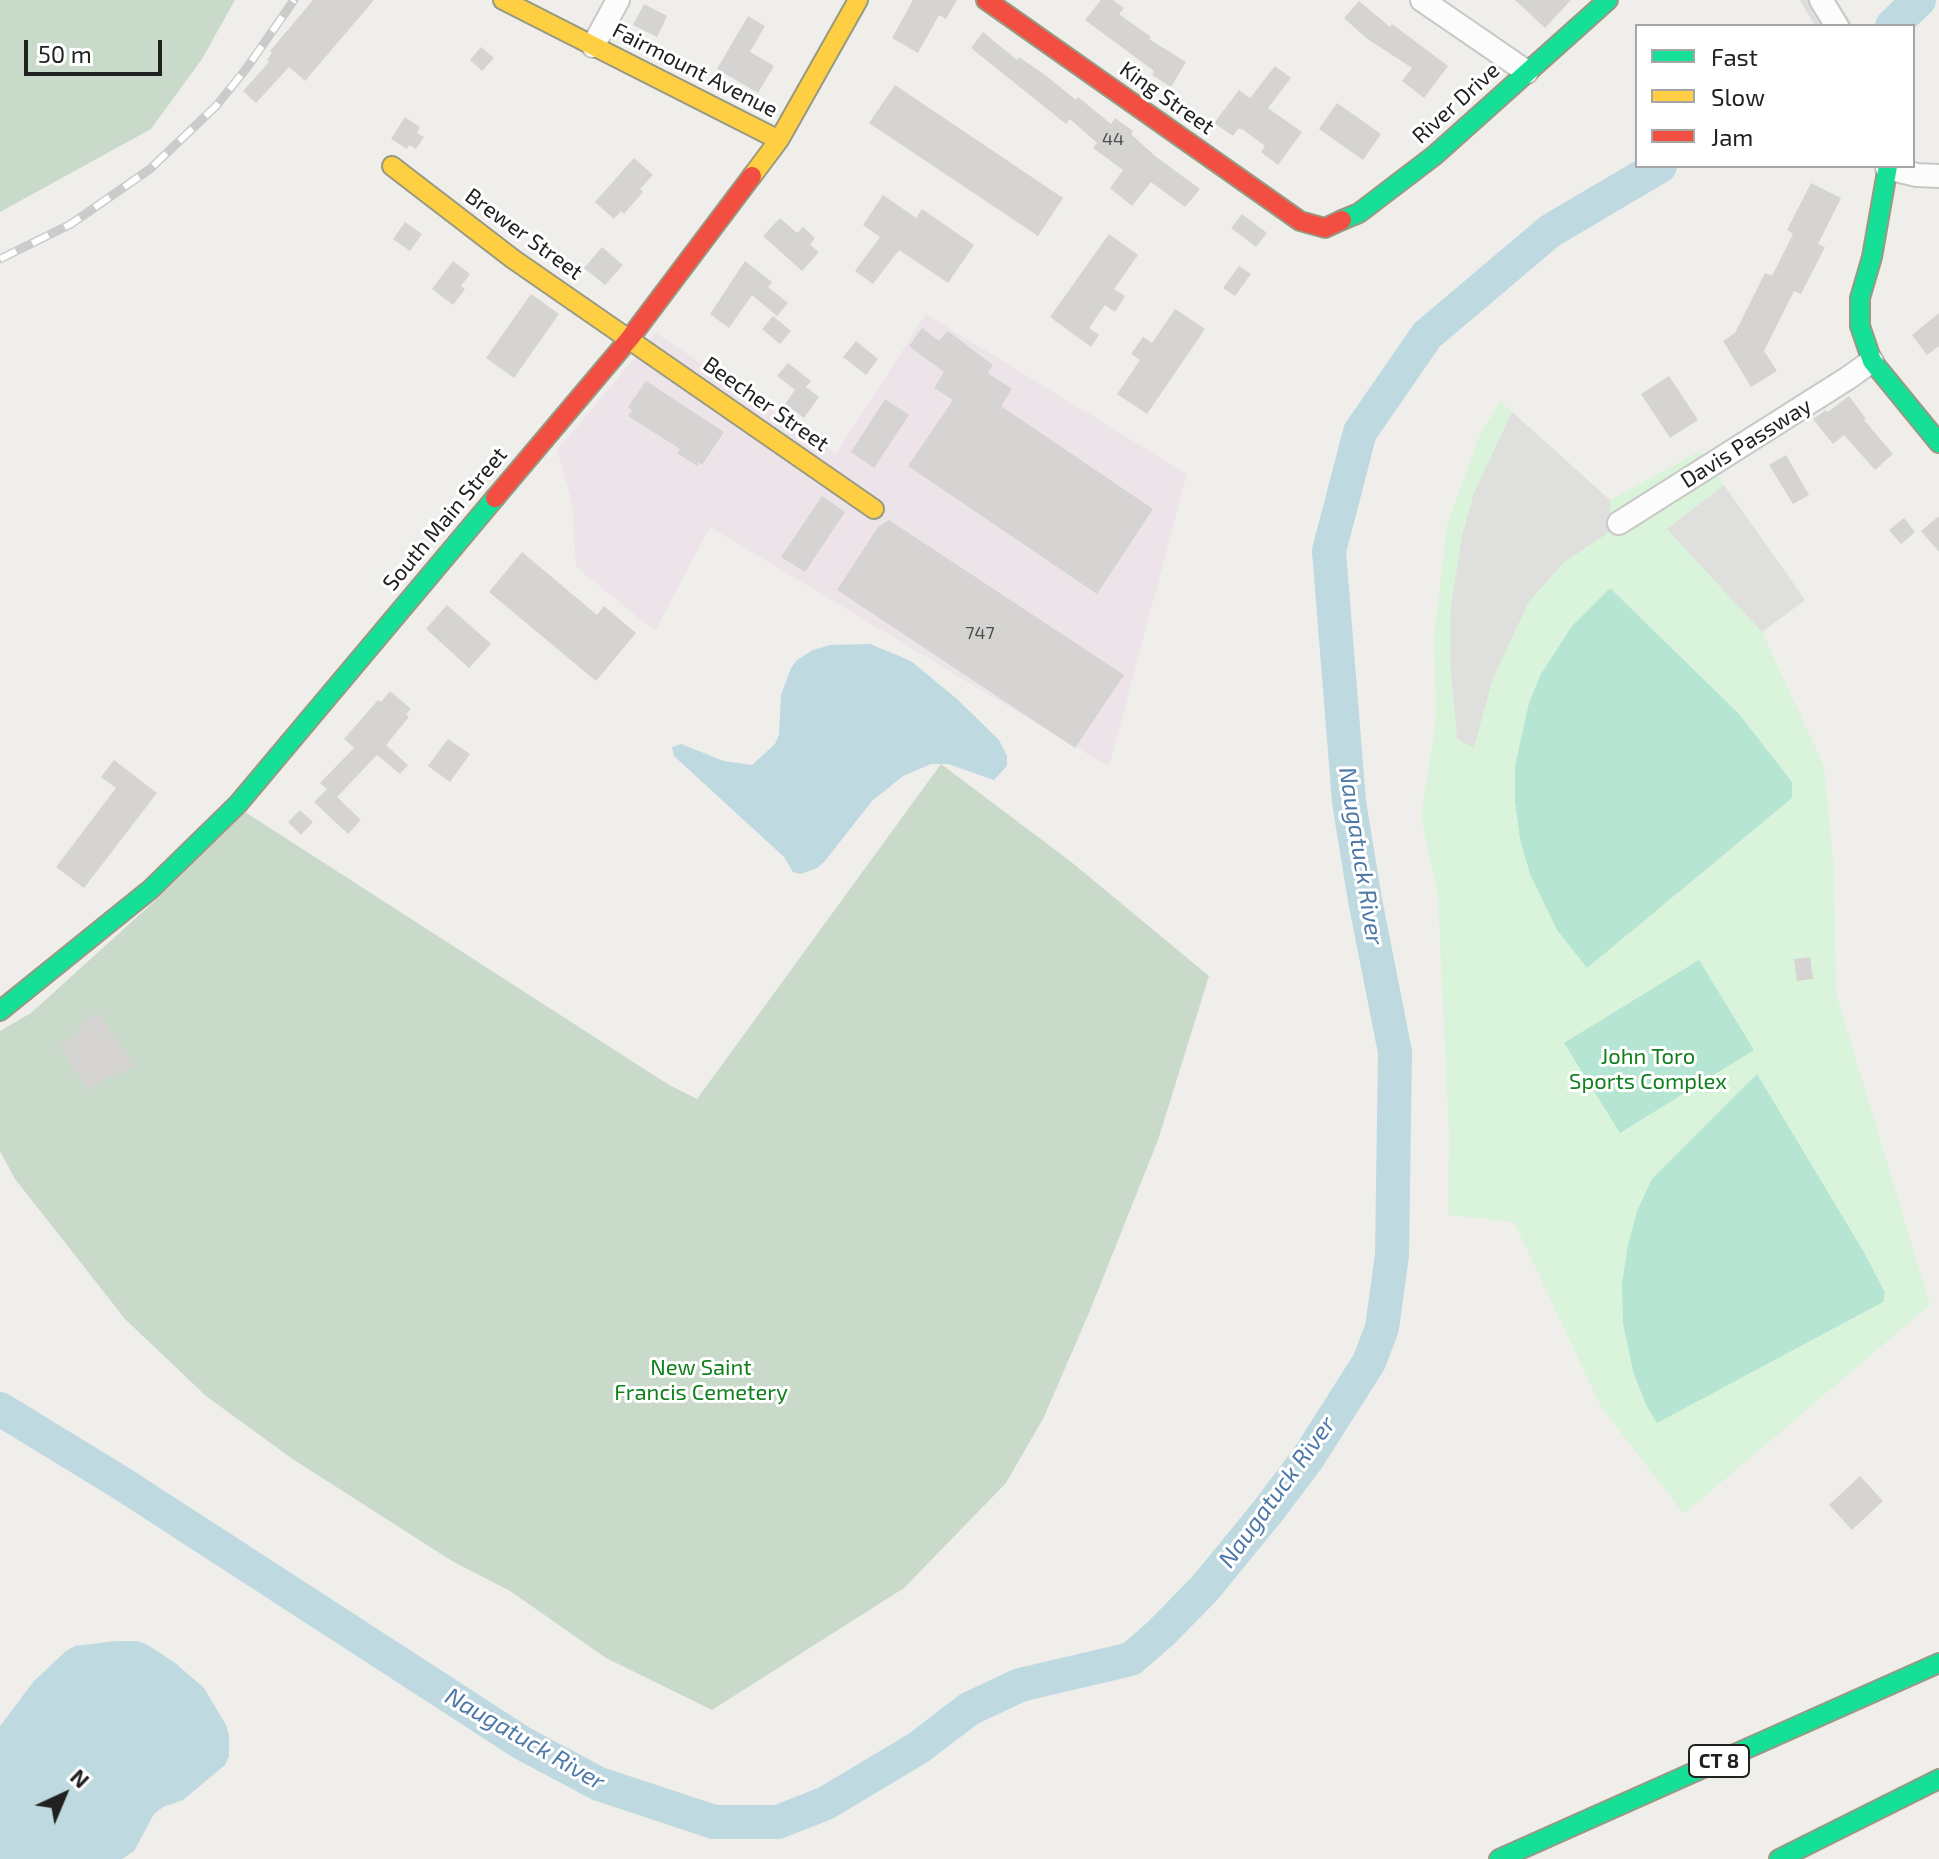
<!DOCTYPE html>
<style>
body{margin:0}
#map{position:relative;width:1939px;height:1859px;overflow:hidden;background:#efeeeb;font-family:"Exo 2",sans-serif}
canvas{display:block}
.legend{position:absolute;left:1635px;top:24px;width:280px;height:144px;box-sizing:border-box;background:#fff;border:2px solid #a6a6a6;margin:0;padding:10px 14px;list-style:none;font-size:24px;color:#212121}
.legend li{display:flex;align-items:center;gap:16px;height:40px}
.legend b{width:40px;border:2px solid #a6a6a6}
.north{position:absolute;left:24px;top:1755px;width:80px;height:80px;-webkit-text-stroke:6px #fff;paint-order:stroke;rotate:44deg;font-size:22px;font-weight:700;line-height:32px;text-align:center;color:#212121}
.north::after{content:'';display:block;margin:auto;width:28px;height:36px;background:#212121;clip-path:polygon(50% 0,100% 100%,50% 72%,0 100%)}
.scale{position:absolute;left:24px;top:40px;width:138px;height:36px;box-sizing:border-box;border:4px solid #212121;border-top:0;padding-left:10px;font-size:24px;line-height:28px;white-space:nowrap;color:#212121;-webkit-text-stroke:6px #fff;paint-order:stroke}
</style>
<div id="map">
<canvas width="1939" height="1859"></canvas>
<ul class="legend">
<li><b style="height:10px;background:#16e098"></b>Fast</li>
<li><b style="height:10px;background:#ffcf43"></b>Slow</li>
<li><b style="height:10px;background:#f24e42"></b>Jam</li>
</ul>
<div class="north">N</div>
<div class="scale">50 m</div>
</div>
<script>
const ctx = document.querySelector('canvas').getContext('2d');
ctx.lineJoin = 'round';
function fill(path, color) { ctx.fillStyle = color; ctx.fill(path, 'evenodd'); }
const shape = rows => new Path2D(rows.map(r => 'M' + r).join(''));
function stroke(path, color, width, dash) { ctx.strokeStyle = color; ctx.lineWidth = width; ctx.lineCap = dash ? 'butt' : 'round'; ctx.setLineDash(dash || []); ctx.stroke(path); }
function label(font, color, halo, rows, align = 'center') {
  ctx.font = font + ' "Exo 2",sans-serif'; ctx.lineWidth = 6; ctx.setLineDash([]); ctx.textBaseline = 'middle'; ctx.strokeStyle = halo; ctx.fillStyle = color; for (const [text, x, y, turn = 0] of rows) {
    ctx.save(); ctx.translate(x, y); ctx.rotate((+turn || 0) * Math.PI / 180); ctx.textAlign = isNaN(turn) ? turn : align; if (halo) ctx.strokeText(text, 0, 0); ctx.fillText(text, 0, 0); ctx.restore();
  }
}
fill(shape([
 [926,314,1187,474,1109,767,710,527,655,631,576,567,572,503,557,450,656,333,836,454]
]), '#ece4e9');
fill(shape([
 [0,0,235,0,202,59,151,129,0,212],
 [941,764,1070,861,1209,976,1158,1140,1091,1308,1044,1417,1006,1483,904,1588,712,1710,606,1658,510,1591,452,1561,291,1458,206,1396,125,1319,15,1179,0,1151,0,1031,31,1013,159,897,245,812,669,1085,697,1099]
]), '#c9dacb');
fill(shape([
 [1500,401,1610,500,1700,451,1805,600,1762,632,1824,766,1834,868,1836,993,1930,1305,1684,1514,1601,1407,1514,1222,1448,1215,1449,1137,1438,897,1421,817,1436,719,1434,637,1447,525,1479,437]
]), '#daf4db');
fill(shape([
 [1610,588,1739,714,1792,782,1792,798,1587,968,1557,930,1530,874,1520,839,1515,801,1515,766,1529,703,1541,674,1572,626],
 [1699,960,1754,1050,1620,1133,1564,1043],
 [1757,1074,1865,1254,1885,1293,1883,1302,1657,1423,1646,1405,1633,1371,1623,1323,1622,1283,1628,1245,1637,1211,1652,1179]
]), '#b7e5d3');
fill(shape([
 [1512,412,1610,500,1609,532,1563,563,1528,603,1492,681,1474,748,1457,739,1450,659,1451,606,1462,536,1474,493],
 [1724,485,1805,600,1762,632,1667,529]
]), '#dfdfde');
fill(shape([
 [870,644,911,661,957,699,999,740,1007,756,1007,766,994,780,948,764,931,764,903,776,872,801,824,862,817,868,801,874,793,872,784,857,674,756,672,747,681,744,724,761,752,765,775,744,779,735,781,695,791,668,797,660,813,650,830,645],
 [116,1641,137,1641,146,1644,174,1662,204,1688,226,1725,229,1736,229,1756,225,1765,183,1800,163,1807,154,1814,134,1851,122,1859,0,1859,0,1726,34,1681,66,1651,75,1646]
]), '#bfd9e1');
fill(shape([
 [1800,0,1837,0,1853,26,1815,26]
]), '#dedddc');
stroke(shape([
 [1892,26,1919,0],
 [0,1409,121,1483,522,1743,599,1784,714,1822,778,1822,826,1803,918,1748,969,1709,1020,1685,1131,1659,1161,1633,1205,1588,1268,1511,1308,1458,1369,1362,1382,1328,1392,1255,1395,1052,1365,900,1349,802,1329,551,1360,432,1427,335,1550,231,1660,166]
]), '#bfd9e1', 34);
fill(shape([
 [313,0,374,0,305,81,289,67,256,103,243,91,269,62,267,60,272,53,270,51],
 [913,0,957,0,946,19,939,15,918,53,892,38],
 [1101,0,1113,0,1124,8,1119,14,1151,37,1149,39,1186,62,1171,87,1152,75,1154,71,1085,20],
 [1515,0,1571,0,1545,28],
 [1359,1,1390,27,1392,24,1448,66,1424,98,1402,81,1412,68,1366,38,1344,18],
 [644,4,667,16,657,37,633,25],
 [748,16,765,26,750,52,774,66,758,93,717,69],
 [983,32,1017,60,1019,57,1045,75,1076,100,1078,97,1111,124,1115,118,1133,131,1131,134,1155,156,1200,189,1185,207,1151,182,1132,206,1110,188,1123,170,1093,148,1097,143,1070,119,1066,124,971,48],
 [481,47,494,58,482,71,470,60],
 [1275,66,1291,78,1268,108,1302,132,1278,165,1261,152,1265,146,1242,129,1238,129,1233,136,1214,123,1239,90,1250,98],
 [895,85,1063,198,1038,236,869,123],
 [1337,103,1381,134,1363,160,1319,129],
 [405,117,420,127,417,133,424,137,416,149,409,145,407,149,391,139],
 [634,158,653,175,640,189,643,192,624,214,621,211,614,219,595,202],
 [1811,183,1841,198,1818,244,1825,247,1801,294,1794,291,1764,351,1777,371,1751,387,1723,341,1735,333,1765,273,1772,276,1793,234,1787,230],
 [883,195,916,218,922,209,974,245,948,283,899,250,873,284,855,271,880,237,863,225],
 [1242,214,1267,233,1256,247,1231,228],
 [780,218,797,233,803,227,815,238,810,245,819,252,802,271,763,236],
 [405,222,422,234,410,251,393,239],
 [1109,234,1138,255,1114,289,1125,296,1115,312,1105,305,1089,328,1099,335,1091,347,1050,317],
 [602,247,623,265,605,285,584,268],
 [453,261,470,274,461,286,465,289,453,305,432,289],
 [745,261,772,282,768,287,788,303,777,316,752,295,729,328,710,314],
 [1239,266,1251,274,1235,296,1223,288],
 [531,294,559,314,514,378,486,358],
 [1175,309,1205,329,1147,414,1117,394,1140,360,1131,354,1143,337,1152,343],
 [1939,313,1939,346,1927,355,1912,335],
 [773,316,791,331,780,344,762,329],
 [922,328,939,341,948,331,993,365,988,373,1012,389,1001,406,1153,509,1097,594,908,466,953,400,934,388,944,372,909,346],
 [856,341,878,359,866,375,843,357],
 [788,363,811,381,806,387,819,397,804,418,785,404,795,390,777,376],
 [1669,376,1698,420,1670,438,1641,394],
 [646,381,724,432,702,465,699,462,697,466,677,453,680,449,628,416,632,410,628,407],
 [1849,396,1866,419,1864,420,1893,454,1875,470,1844,435,1833,444,1813,419,1826,410,1828,412],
 [885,399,909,415,874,468,851,452],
 [1786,455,1809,495,1793,504,1769,465],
 [822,496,845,512,805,572,781,557],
 [1939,516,1939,552,1921,531],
 [1904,518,1915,532,1901,544,1889,530],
 [889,520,1124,675,1075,748,837,590,878,527],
 [522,552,597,615,604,606,636,633,596,681,489,592],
 [447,605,491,644,469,668,426,629],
 [390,691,411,709,406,714,409,717,386,745,408,765,400,774,377,755,337,797,361,820,348,834,314,802,327,789,320,783,354,748,344,739,378,700,381,702],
 [448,739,470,754,450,782,428,766],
 [114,760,157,793,84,888,56,867,116,788,101,777],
 [300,810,313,822,301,835,288,822],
 [1810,957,1813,979,1797,981,1794,959],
 [98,1013,134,1065,116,1077,113,1073,88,1090,58,1045,83,1029,80,1025],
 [1860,1476,1883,1501,1852,1530,1829,1505]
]), '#d6d4d2');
const street = shape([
 [1422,0,1527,72],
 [1821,0,1837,26],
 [593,46,618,0],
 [1887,168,1917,175,1939,176],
 [1619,523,1848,378,1872,361]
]);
const fast = shape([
 [1888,166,1872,257,1860,298,1860,326,1872,361,1939,443],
 [1342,220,1359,213,1435,155,1608,0],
 [0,1011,151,889,238,804,495,498],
 [1499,1859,1939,1663],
 [1779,1859,1939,1779]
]);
const slow = shape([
 [503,0,779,140],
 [392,166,513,259,874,509],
 [752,176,779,140,858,0]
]);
const jam = shape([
 [986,0,1300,221,1325,228,1342,220],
 [495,498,630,338,752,176]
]);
stroke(street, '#c8c8c6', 26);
stroke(fast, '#979982', 22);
stroke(slow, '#979982', 22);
stroke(jam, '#979982', 22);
stroke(street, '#fdfcfc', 22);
stroke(fast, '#16e098', 18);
stroke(slow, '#ffcf43', 18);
stroke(jam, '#f24e42', 18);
const rail = shape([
 [0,259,71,224,150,169,216,106,246,69,294,0]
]);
stroke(rail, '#cbcbcb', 9);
stroke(rail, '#fff', 6, [18]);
label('18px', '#4e4e4d', null, [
 ["44",1113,139],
 ["747",980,633]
]);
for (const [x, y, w] of [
 [1719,1761,60]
]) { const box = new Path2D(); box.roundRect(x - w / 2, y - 16, w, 32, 6); ctx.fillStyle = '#fff'; ctx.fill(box); stroke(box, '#212121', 2); }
label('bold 20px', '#212121', null, [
 ["CT 8",1719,1761]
]);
label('22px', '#212121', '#fff', [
 ["Fairmount Avenue",695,70,27],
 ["King Street",1167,98,35],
 ["River Drive",1456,103,-42],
 ["Brewer Street",524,234,36],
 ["Beecher Street",766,404,35],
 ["Davis Passway",1746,443,-32],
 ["South Main Street",445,519,-50]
]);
label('22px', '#107f1c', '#fff', [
 ["John Toro",1648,1057],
 ["Sports Complex",1648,1082],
 ["New Saint",701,1368],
 ["Francis Cemetery",701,1393]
]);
label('italic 24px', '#4d78a7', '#fff', [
 ["Naugatuck River",1361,856,81],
 ["Naugatuck River",1277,1492,-54],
 ["Naugatuck River",525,1739,30]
]);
</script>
